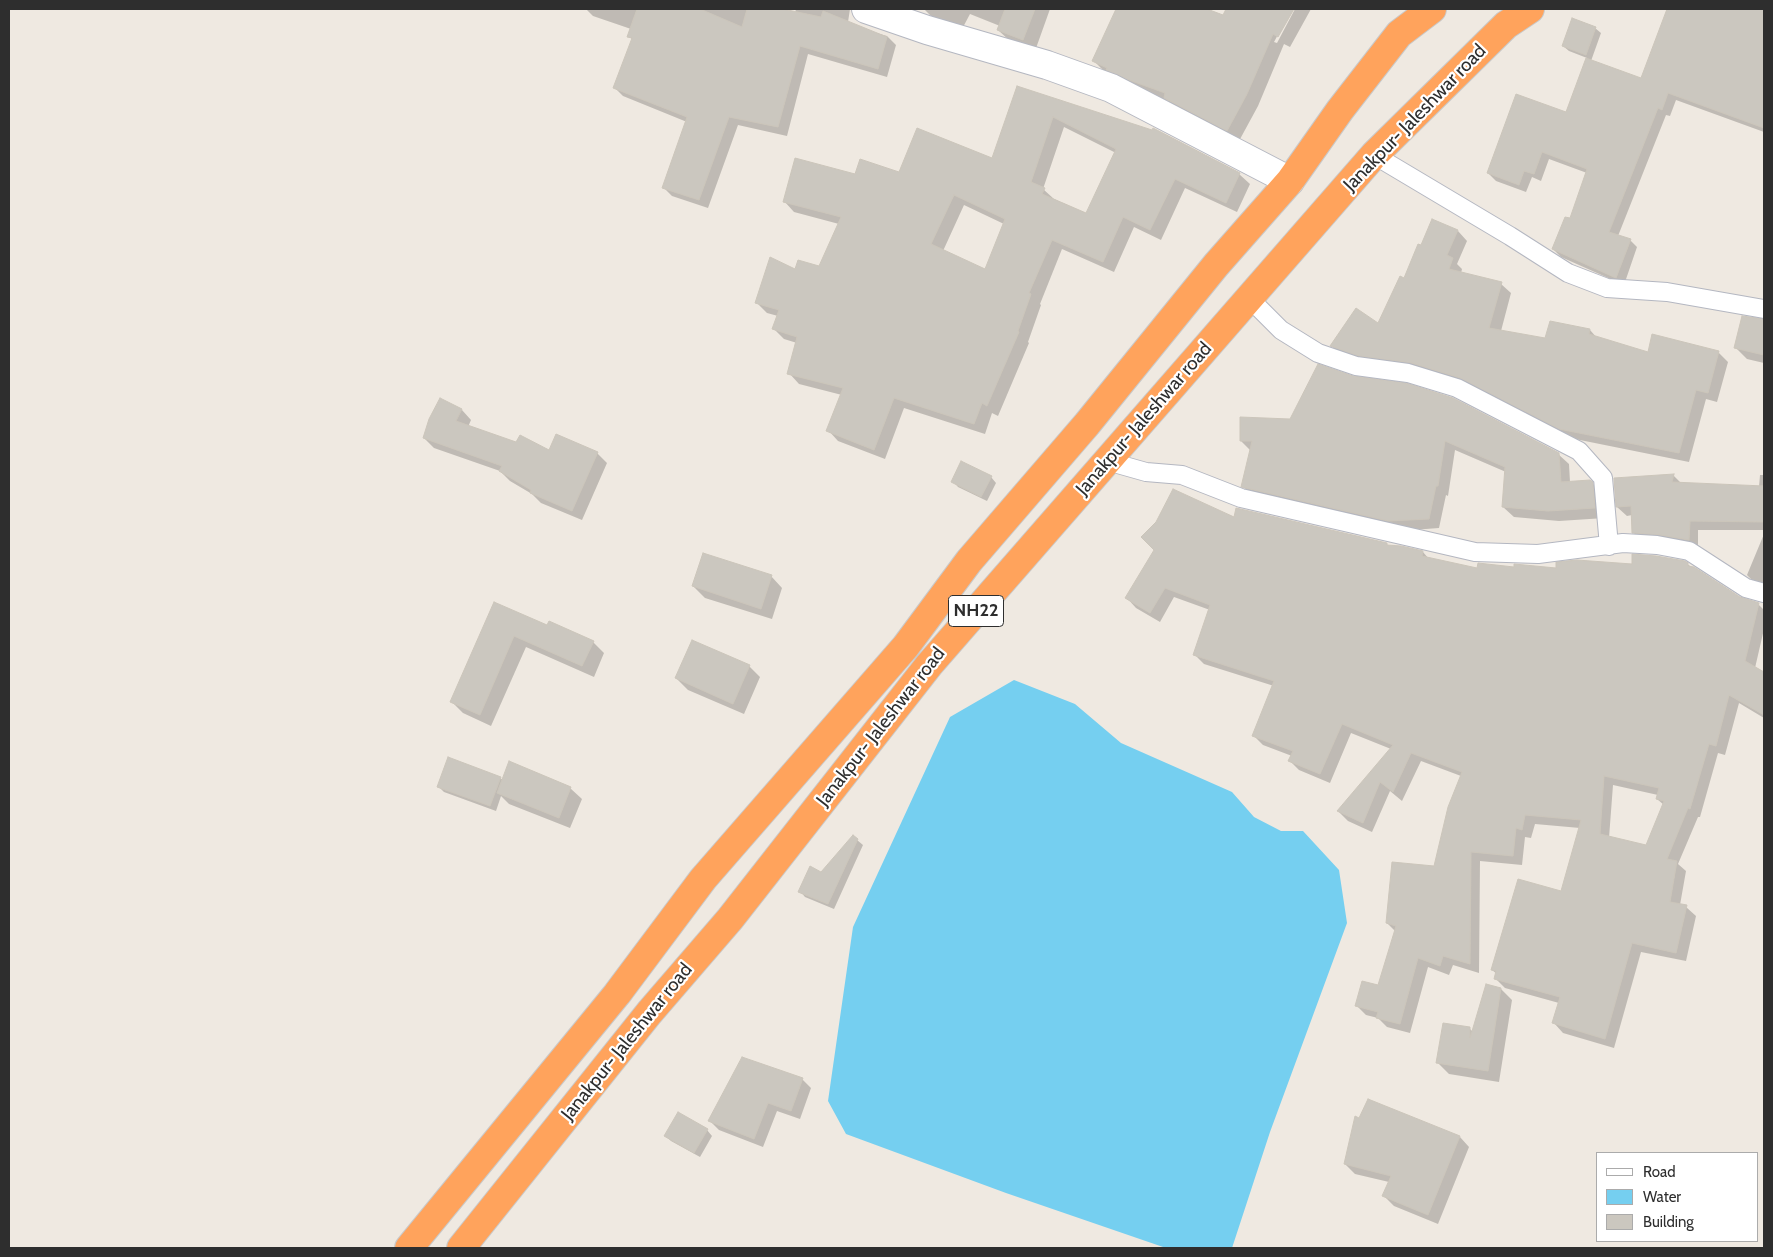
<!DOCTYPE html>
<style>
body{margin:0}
#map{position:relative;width:1773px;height:1257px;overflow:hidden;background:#efe9e1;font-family:Cabin,sans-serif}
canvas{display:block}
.frame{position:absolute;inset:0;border:10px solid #2e2e2e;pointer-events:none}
.legend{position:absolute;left:1596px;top:1152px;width:162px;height:90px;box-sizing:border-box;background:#fff;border:1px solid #ababab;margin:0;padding:6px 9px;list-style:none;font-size:15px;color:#2e2e2e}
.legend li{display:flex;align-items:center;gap:10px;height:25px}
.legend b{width:25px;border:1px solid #ababab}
</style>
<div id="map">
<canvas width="1773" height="1257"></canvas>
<div class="frame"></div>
<ul class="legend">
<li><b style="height:6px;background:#fff"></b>Road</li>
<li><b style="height:14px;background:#75cff0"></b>Water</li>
<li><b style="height:14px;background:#cbc7bf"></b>Building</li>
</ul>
</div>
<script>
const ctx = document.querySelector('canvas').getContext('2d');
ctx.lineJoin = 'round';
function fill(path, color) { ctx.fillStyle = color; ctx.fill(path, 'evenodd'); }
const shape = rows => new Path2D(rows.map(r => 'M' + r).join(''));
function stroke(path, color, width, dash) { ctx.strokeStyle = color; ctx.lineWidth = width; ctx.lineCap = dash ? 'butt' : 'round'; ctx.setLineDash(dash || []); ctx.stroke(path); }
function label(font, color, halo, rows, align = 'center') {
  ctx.font = font + ' Cabin,sans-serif'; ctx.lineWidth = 4.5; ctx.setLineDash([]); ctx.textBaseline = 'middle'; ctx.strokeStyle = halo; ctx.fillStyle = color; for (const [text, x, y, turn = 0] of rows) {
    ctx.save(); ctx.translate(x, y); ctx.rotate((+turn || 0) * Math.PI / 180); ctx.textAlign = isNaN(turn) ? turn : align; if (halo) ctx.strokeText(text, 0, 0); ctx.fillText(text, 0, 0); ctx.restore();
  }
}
fill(shape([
 [1014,680,1075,704,1121,743,1232,792,1254,817,1281,831,1303,831,1339,870,1347,923,1270,1132,1232,1248,1166,1248,1006,1193,846,1134,828,1101,853,927,950,717]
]), '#75cff0');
fill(shape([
 [586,9,778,9,795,13,796,9,850,9,848,22,863,29,887,36,896,45,887,77,808,54,787,136,738,125,708,208,672,196,663,187,687,122,623,96,614,87,633,40,629,36,631,29,593,16],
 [924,9,1050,9,1035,51,1010,41,998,30,1000,26,970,14,961,31,933,18],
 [1118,9,1204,9,1223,17,1228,9,1292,9,1274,42,1277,43,1295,9,1311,9,1290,47,1284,44,1258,106,1239,141,1176,109,1168,101,1142,91,1105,72,1094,61],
 [1676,9,1764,9,1764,132,1676,100,1670,116,1666,115,1618,236,1630,240,1637,247,1624,285,1561,257,1553,249,1570,220,1587,173,1549,159,1541,181,1532,177,1526,192,1496,181,1488,173,1566,113,1587,58,1569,51,1563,46,1595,28,1601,33,1591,61,1642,80,1666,35],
 [1018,87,1239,174,1250,184,1237,212,1185,188,1161,240,1134,227,1114,272,1062,249,1040,304,1041,305,1028,342,1029,343,998,416,992,413,985,434,904,408,885,459,838,441,828,430,842,395,799,384,789,373,797,343,784,339,774,329,778,316,767,313,756,302,796,271,820,268,839,224,794,212,784,201,856,175,900,174,993,160],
 [1064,127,1116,153,1087,214,1054,199,1043,189],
 [964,205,1004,224,986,271,943,251],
 [1458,231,1467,241,1457,264,1462,269,1461,273,1501,284,1511,293,1501,331,1546,340,1590,330,1597,338,1649,354,1718,352,1728,362,1717,402,1706,399,1689,462,1570,438,1341,355,1332,346,1379,325,1405,280,1421,247],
 [1764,320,1764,363,1747,359,1736,348],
 [440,400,462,410,471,420,468,427,517,444,549,452,597,453,607,463,582,520,541,503,532,494,510,481,500,471,434,448,424,438],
 [1291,421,1558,454,1569,464,1570,482,1590,481,1603,494,1605,518,1559,521,1514,517,1503,507,1506,472,1455,450,1448,496,1446,495,1439,528,1399,531,1253,497,1243,486,1251,451,1241,441],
 [1673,475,1682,484,1759,487,1760,475,1764,475,1764,530,1698,530,1698,548,1642,541,1633,532,1632,515,1627,516,1617,507],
 [991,477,996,483,987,501,958,487,953,481],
 [1235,519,1386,544,1389,546,1423,552,1429,559,1478,569,1557,569,1687,564,1740,598,1758,604,1764,610,1764,629,1755,668,1764,673,1764,718,1739,703,1725,755,1718,753,1700,817,1698,817,1678,864,1686,871,1680,905,1686,907,1696,916,1686,961,1641,952,1614,1048,1563,1033,1554,1023,1559,1003,1505,988,1495,978,1497,974,1492,970,1562,892,1580,828,1535,824,1531,838,1525,837,1522,865,1480,861,1479,973,1453,965,1449,975,1428,967,1410,1033,1387,1027,1378,1018,1366,1015,1357,1006,1379,986,1395,931,1387,923,1435,867,1461,776,1421,761,1402,801,1390,791,1372,832,1348,821,1338,811,1391,749,1351,733,1330,783,1299,770,1290,761,1292,756,1263,745,1254,736,1274,686,1204,664,1195,655,1210,610,1174,597,1160,622,1136,608,1127,598],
 [1613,785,1658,795,1657,799,1664,805,1647,846,1609,838],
 [1764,534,1764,588,1756,584,1747,575],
 [771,576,782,588,772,619,705,598,693,586],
 [495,604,548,627,593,642,604,653,594,677,526,647,491,726,463,713,452,702],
 [749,666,760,677,744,714,688,690,676,678],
 [500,778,503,780,570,788,582,799,570,828,509,804,501,796,496,811,444,792,438,786],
 [857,840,863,845,834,909,805,897,800,891],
 [1501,989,1512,1000,1499,1082,1449,1074,1438,1063,1469,1028,1473,1032],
 [802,1079,811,1088,800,1119,777,1111,763,1147,719,1130,710,1121],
 [707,1130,712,1136,700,1157,671,1141,665,1135],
 [1460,1137,1469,1147,1438,1224,1394,1206,1384,1196,1389,1182,1355,1174,1345,1164]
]), '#0003');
const building = shape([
 [637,9,700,9,742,27,747,9,783,9,821,17,823,11,887,37,878,69,800,46,778,127,729,117,699,200,662,188,687,117,613,88,632,38,627,37,637,9],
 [1005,9,1035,9,1023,40,997,30,1005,9],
 [1116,9,1207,9,1223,15,1226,9,1294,9,1278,37,1273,34,1247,94,1227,131,1164,98,1165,93,1129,80,1106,70,1107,68,1092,61,1116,9],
 [1667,9,1764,9,1764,128,1668,93,1662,110,1658,108,1609,232,1631,239,1616,278,1552,249,1565,217,1570,218,1587,169,1542,152,1534,174,1524,171,1519,185,1487,173,1516,94,1566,112,1586,58,1641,78,1667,9],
 [1572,18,1596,27,1586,55,1562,46,1572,18],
 [1017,86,1152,130,1153,128,1240,173,1226,203,1175,179,1150,230,1123,217,1103,262,1052,240,1029,293,1031,294,1018,331,1019,332,987,406,982,403,974,424,894,398,874,450,826,431,843,388,787,374,797,337,772,329,779,310,755,303,770,257,795,269,798,260,819,266,841,217,783,202,795,158,855,174,860,159,899,172,917,128,992,158,1017,86],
 [1053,117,1116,149,1086,213,1042,194,1045,188,1031,182,1053,117],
 [954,195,1005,219,985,269,931,244,954,195],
 [1432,219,1458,230,1447,255,1453,258,1449,269,1502,282,1489,328,1545,338,1550,321,1590,329,1589,334,1648,352,1652,334,1719,351,1708,393,1696,390,1679,453,1559,429,1460,378,1411,363,1358,356,1330,346,1356,308,1378,323,1400,276,1404,278,1418,244,1421,245,1432,219],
 [1742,316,1764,319,1764,355,1734,348,1742,316],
 [1318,364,1353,376,1406,383,1453,398,1559,453,1561,482,1590,480,1593,482,1595,508,1548,511,1502,507,1505,467,1445,441,1438,486,1436,486,1429,519,1388,521,1241,487,1252,441,1240,441,1240,417,1290,419,1318,364],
 [440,398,462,409,456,421,516,442,520,435,549,450,556,434,598,452,572,511,530,493,531,490,499,471,502,466,423,438,429,419,440,398],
 [961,461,992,476,981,497,951,482,961,461],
 [1674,474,1672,482,1764,486,1764,522,1690,521,1689,540,1659,535,1632,533,1631,506,1616,507,1614,478,1674,474],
 [1173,489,1234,517,1236,508,1387,543,1387,545,1401,546,1423,551,1422,556,1477,568,1478,563,1514,567,1514,564,1556,568,1556,562,1577,560,1632,564,1632,554,1656,556,1685,561,1688,563,1688,566,1694,567,1740,597,1759,603,1745,661,1764,672,1764,715,1729,695,1716,746,1709,744,1690,809,1688,808,1667,859,1677,861,1670,902,1687,905,1676,953,1632,943,1605,1039,1552,1023,1560,997,1494,979,1496,971,1491,970,1518,879,1561,891,1581,820,1525,815,1522,830,1516,828,1513,856,1471,852,1470,964,1443,956,1440,966,1418,958,1400,1024,1376,1018,1378,1012,1355,1006,1362,981,1378,985,1396,926,1386,923,1392,862,1434,866,1448,807,1462,772,1411,753,1393,792,1380,782,1363,823,1337,811,1393,745,1342,724,1320,774,1288,761,1293,751,1252,736,1274,681,1193,655,1210,605,1165,588,1150,613,1125,598,1154,550,1141,537,1156,522,1173,489],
 [1604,776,1659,788,1656,799,1664,801,1646,845,1600,834,1604,776],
 [703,553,772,575,761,609,692,586,703,553],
 [494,602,547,625,549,621,594,641,582,666,514,636,480,715,450,702,494,602],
 [692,640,750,665,733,704,675,678,692,640],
 [448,757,501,777,490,806,437,787,448,757],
 [509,761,571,787,559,818,497,793,509,761],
 [853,835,858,839,828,904,798,892,810,866,821,872,853,835],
 [1486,984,1501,988,1488,1071,1436,1063,1443,1023,1470,1027,1470,1038,1486,984],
 [742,1057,803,1078,791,1111,768,1103,754,1139,708,1121,742,1057],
 [1368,1099,1460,1136,1428,1215,1382,1196,1391,1176,1344,1164,1355,1116,1359,1118,1368,1099],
 [678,1112,708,1129,694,1153,664,1136,678,1112]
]);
fill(building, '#cbc7bf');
stroke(building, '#cbc5ba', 1);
const lane = shape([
 [1374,155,1510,236,1568,273,1607,288,1667,292,1764,309],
 [1249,298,1281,330,1318,353,1356,366,1408,373,1457,388,1579,451,1603,478,1609,546],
 [1107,461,1146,472,1182,475,1241,498,1475,552,1538,554,1623,543,1657,545,1689,551,1746,588,1764,593]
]);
const street = shape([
 [866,9,927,30,1047,65,1111,88,1290,181]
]);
const highway = shape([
 [409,1248,617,994,703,879,906,646,969,561,1087,424,1216,265,1290,181,1340,110,1399,34,1432,9],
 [461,1248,649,1013,730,919,929,665,1374,155,1506,25,1530,9]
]);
stroke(lane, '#b4b7c1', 20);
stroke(street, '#b4b7c1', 30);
stroke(highway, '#c9c9c9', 30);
stroke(lane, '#fff', 18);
stroke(street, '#fff', 28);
stroke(highway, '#ffa35c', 28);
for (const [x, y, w] of [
 [976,611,55]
]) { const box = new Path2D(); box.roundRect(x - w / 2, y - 15.5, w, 31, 4); ctx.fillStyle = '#fff'; ctx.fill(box); stroke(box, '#2e2e2e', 1); }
label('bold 18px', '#2e2e2e', null, [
 ["NH22",976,611]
]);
label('19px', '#2e2e2e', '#fff', [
 ["Janakpur- Jaleshwar road",1415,118,-46],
 ["Janakpur- Jaleshwar road",1144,419,-49],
 ["Janakpur- Jaleshwar road",881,727,-52],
 ["Janakpur- Jaleshwar road",627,1042,-51]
]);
</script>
